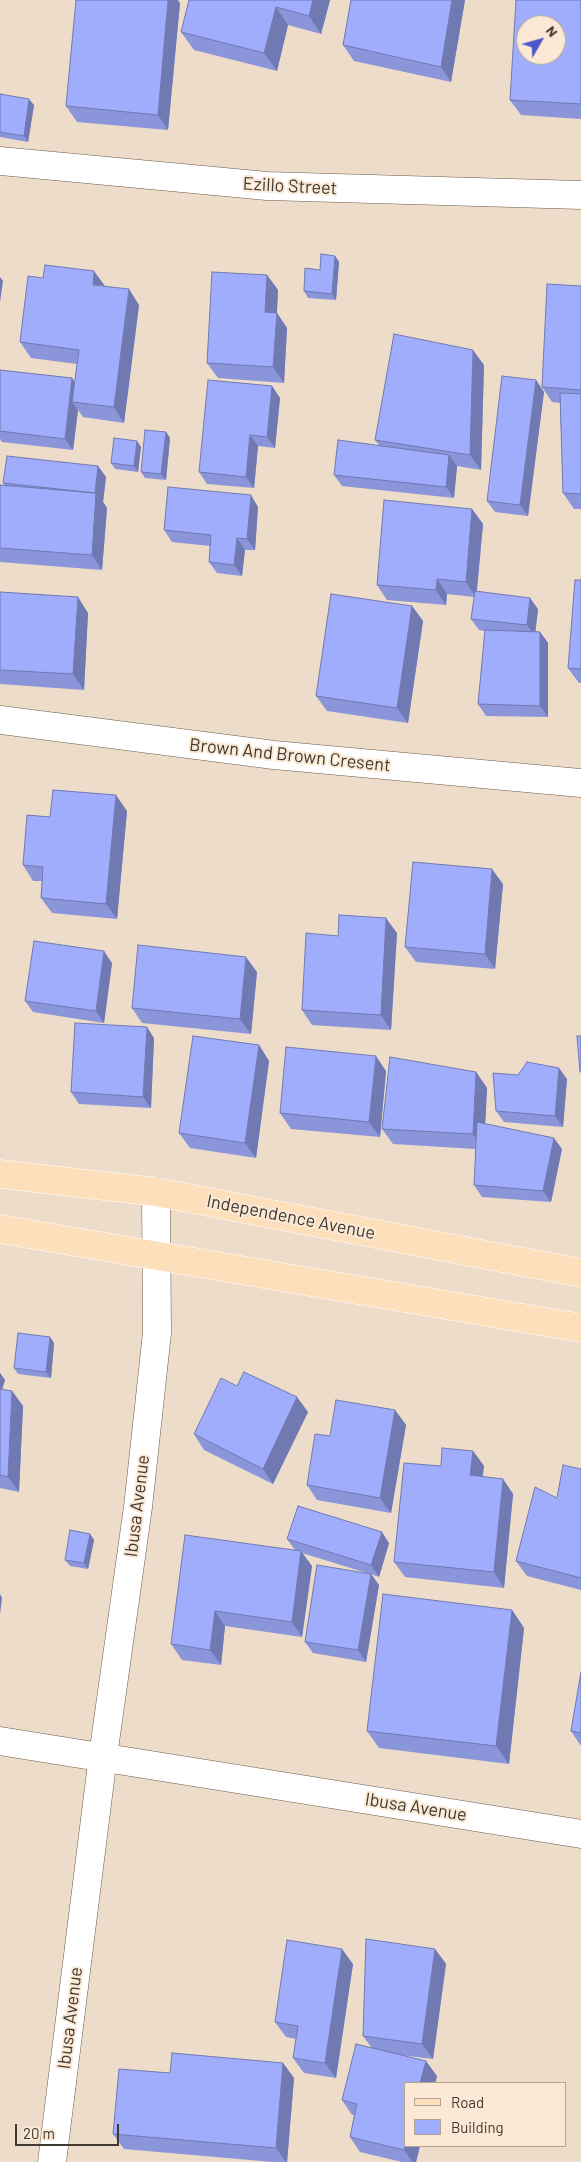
<!DOCTYPE html>
<style>
body{margin:0}
#map{position:relative;width:581px;height:2162px;overflow:hidden;background:#eddcc9;font-family:Barlow,sans-serif}
canvas{display:block}
.legend{position:absolute;left:404px;top:2082px;width:162px;height:65px;box-sizing:border-box;background:#fbe9d6;border:1px solid #b0a394;margin:0;padding:6px 9px;list-style:none;font-size:15px;color:#403931}
.legend li{display:flex;align-items:center;gap:10px;height:25px}
.legend b{width:25px;border:1px solid #b0a394}
.north{position:absolute;left:516px;top:15px;width:50px;height:50px;box-sizing:border-box;background:#fbe9d6;border:1px solid #b0a394;border-radius:50%;rotate:52deg;font-size:14px;font-weight:700;line-height:20px;text-align:center;color:#403931}
.north::after{content:'';display:block;margin:auto;width:18px;height:22px;background:#5155cc;clip-path:polygon(50% 0,100% 100%,50% 72%,0 100%)}
.scale{position:absolute;left:15px;top:2124px;width:104px;height:22px;box-sizing:border-box;border:2px solid #403931;border-top:0;padding-left:6px;font-size:15px;line-height:18px;white-space:nowrap;color:#403931;-webkit-text-stroke:4px #fbe9d6;paint-order:stroke}
</style>
<div id="map">
<canvas width="581" height="2162"></canvas>
<ul class="legend">
<li><b style="height:6px;background:#fddfbc"></b>Road</li>
<li><b style="height:14px;background:#a0adfd"></b>Building</li>
</ul>
<div class="north">N</div>
<div class="scale">20 m</div>
</div>
<script>
const ctx = document.querySelector('canvas').getContext('2d');
ctx.lineJoin = 'round';
const shape = rows => new Path2D(rows.map(r => 'M' + r).join(''));
function stroke(path, color, width, dash) { ctx.strokeStyle = color; ctx.lineWidth = width; ctx.lineCap = dash ? 'butt' : 'round'; ctx.setLineDash(dash || []); ctx.stroke(path); }
function fill(path, color) { ctx.fillStyle = color; ctx.fill(path, 'evenodd'); }
function label(font, color, halo, rows, align = 'center') {
  ctx.font = font + ' Barlow,sans-serif'; ctx.lineWidth = 4; ctx.setLineDash([]); ctx.textBaseline = 'middle'; ctx.strokeStyle = halo; ctx.fillStyle = color; for (const [text, x, y, turn = 0] of rows) {
    ctx.save(); ctx.translate(x, y); ctx.rotate((+turn || 0) * Math.PI / 180); ctx.textAlign = isNaN(turn) ? turn : align; if (halo) ctx.strokeText(text, 0, 0); ctx.fillText(text, 0, 0); ctx.restore();
  }
}
const minor = shape([
 [0,161,267,186,581,195],
 [0,720,274,755,581,783],
 [0,1741,581,1834],
 [52,2162,103,1756,138,1507,157,1333,156,1192]
]);
const major = shape([
 [0,1174,156,1192,581,1273],
 [0,1229,581,1328]
]);
stroke(minor, '#6a5b4a', 29);
stroke(major, '#fff', 29);
stroke(minor, '#fff', 28);
stroke(major, '#fddfbc', 28);
fill(shape([
 [189,0,330,0,321,34,288,25,277,71,194,50,181,32],
 [351,0,465,0,451,82,354,61,343,45],
 [581,0,581,119,521,115,510,100],
 [180,3,168,130,77,122,66,106],
 [0,94,34,105,28,142,0,137],
 [335,256,339,262,336,300,308,298,304,291,320,270],
 [267,275,278,290,277,313,287,328,284,383,218,378,207,363],
 [105,286,139,305,124,423,83,417,78,410,73,450,2,442,0,439,0,370,72,378,75,383,77,364,31,358,20,342],
 [581,286,581,509,574,509,563,493,560,403,552,402,542,387],
 [484,365,481,470,457,466,454,498,342,486,334,475,379,445,375,440],
 [536,380,544,392,528,516,495,512,487,501],
 [272,386,280,398,275,448,258,446,254,488,207,484,199,472],
 [166,432,170,438,166,480,145,478,141,472],
 [137,441,141,447,138,472,115,469,111,463],
 [98,466,106,477,103,502,107,508,102,570,0,562,0,485,5,486,3,483],
 [258,507,255,550,245,550,242,576,217,573,209,562,210,546,172,542,164,530],
 [472,509,483,524,477,591,538,609,535,631,540,632,548,643,548,717,486,716,478,704,485,631,479,630,471,619,474,597,447,594,446,605,387,600,377,585],
 [581,580,581,683,579,683,568,668],
 [0,592,88,613,84,690,0,684],
 [412,606,423,621,408,723,327,711,316,696],
 [127,811,117,919,52,913,41,898,42,881,33,881,23,865,50,817],
 [503,884,495,969,416,962,405,947],
 [397,933,391,1030,312,1025,302,1010,338,936],
 [112,963,104,1023,33,1012,25,1001],
 [257,972,251,1034,142,1023,132,1008],
 [154,1038,151,1108,79,1104,71,1092],
 [259,1045,269,1061,256,1158,190,1148,179,1133],
 [386,1071,380,1137,291,1129,280,1113],
 [476,1072,487,1088,485,1124,562,1149,551,1202,482,1197,474,1185,476,1149,393,1144,382,1129],
 [518,1075,567,1079,563,1127,504,1122,496,1111],
 [50,1337,54,1343,51,1378,18,1374,14,1368],
 [0,1373,5,1380,2,1390,12,1391,23,1406,19,1492,0,1488],
 [237,1386,308,1412,273,1484,204,1450,194,1434],
 [395,1410,406,1425,391,1513,317,1500,307,1485,330,1436],
 [473,1451,484,1466,482,1477,503,1479,513,1494,504,1588,405,1577,394,1562,441,1466],
 [581,1469,581,1590,527,1576,516,1561,557,1498],
 [90,1534,94,1540,88,1569,70,1566,65,1560],
 [287,1539,389,1543,379,1577,371,1574,379,1585,366,1662,313,1653,305,1642,370,1574,302,1553,312,1566,302,1637,225,1626,221,1665,182,1660,171,1644,295,1550],
 [512,1610,524,1628,509,1764,379,1748,367,1731],
 [581,1672,581,1746,571,1731],
 [435,1949,446,1964,433,2059,400,2055,437,2076,416,2162,402,2162,360,2152,350,2137,354,2115,352,2115,342,2100,372,2048,363,2036],
 [353,1964,336,2078,304,2073,293,2058,296,2039,286,2037,275,2022],
 [283,2063,294,2078,287,2162,273,2162,124,2149,113,2134,170,2073]
]), '#8a95da');
fill(shape([
 [168,0,178,0,180,3,168,130,158,115],
 [313,0,330,0,321,34,309,16],
 [452,0,465,0,451,82,441,67],
 [276,7,288,25,277,71,264,53],
 [29,99,34,105,28,142,24,136],
 [335,256,339,262,336,300,332,294],
 [94,271,105,286,93,285],
 [267,275,278,290,276,327,265,312],
 [0,277,3,281,0,302],
 [129,289,139,305,124,423,114,407],
 [277,313,287,328,284,383,273,367],
 [473,350,484,365,481,470,470,455],
 [72,378,80,390,72,402,78,410,73,450,65,439],
 [536,380,544,392,528,516,520,505],
 [272,386,280,398,275,448,267,437],
 [166,432,170,438,166,480,161,474],
 [250,435,258,446,254,488,246,477],
 [137,441,141,447,138,472,134,466],
 [449,455,457,466,454,498,446,487],
 [98,466,106,477,103,502,107,508,102,570,92,555,95,493],
 [251,495,258,507,255,550,247,539],
 [472,509,483,524,476,597,466,582],
 [237,538,245,550,242,576,234,565],
 [437,579,447,594,446,605,436,590],
 [78,597,88,613,84,690,73,674],
 [530,598,538,609,535,636,527,625],
 [412,606,423,621,408,723,397,708],
 [540,632,548,643,548,717,540,706],
 [116,795,127,811,117,919,106,904],
 [492,869,503,884,495,969,485,954],
 [386,918,397,933,391,1030,381,1015],
 [104,951,112,963,104,1023,96,1011],
 [246,957,257,972,251,1034,240,1019],
 [147,1027,154,1038,151,1108,143,1097],
 [259,1045,269,1061,256,1158,245,1143],
 [376,1056,386,1071,380,1137,369,1122],
 [559,1068,567,1079,563,1127,555,1116],
 [476,1072,487,1088,484,1149,473,1134],
 [554,1138,562,1149,551,1202,543,1191],
 [50,1337,54,1343,51,1378,46,1372],
 [0,1373,5,1380,0,1395],
 [12,1391,23,1406,19,1492,8,1477],
 [297,1397,308,1412,273,1484,263,1469],
 [395,1410,406,1425,391,1513,380,1498],
 [473,1451,484,1466,481,1491,470,1475],
 [503,1479,513,1494,504,1588,494,1572],
 [382,1532,389,1543,379,1577,371,1565],
 [90,1534,94,1540,88,1569,84,1563],
 [301,1551,312,1566,302,1637,292,1622],
 [371,1574,379,1585,366,1662,358,1650],
 [0,1594,2,1598,0,1614],
 [512,1610,524,1628,509,1764,496,1746],
 [215,1611,225,1626,221,1665,210,1650],
 [342,1949,353,1964,336,2078,325,2063],
 [435,1949,446,1964,433,2059,422,2044],
 [426,2061,437,2076,435,2083,420,2083],
 [283,2063,294,2078,287,2162,286,2162,276,2148],
 [405,2146,420,2146,416,2162,413,2162,404,2150]
]), '#7079b1');
const building = shape([
 [76,0,168,0,158,115,66,106,76,0],
 [189,0,313,0,309,16,276,7,264,53,181,32,189,0],
 [351,0,452,0,441,67,343,45,351,0],
 [516,0,581,0,581,104,510,100,516,0],
 [526,25,556,25,556,55,526,55,526,25],
 [0,94,29,99,24,136,0,132,0,94],
 [321,254,335,256,332,294,304,291,305,268,320,270,321,254],
 [45,265,94,271,93,285,129,289,114,407,72,402,79,350,20,342,28,276,43,278,45,265],
 [212,272,267,275,265,312,277,313,273,367,207,363,212,272],
 [547,284,581,286,581,390,542,387,547,284],
 [394,334,473,350,470,455,375,440,394,334],
 [0,370,72,378,65,439,0,431,0,370],
 [502,376,536,380,520,505,487,501,502,376],
 [208,380,272,386,267,437,250,435,246,477,199,472,208,380],
 [560,393,581,394,581,494,563,493,560,393],
 [145,430,166,432,161,474,141,472,145,430],
 [114,438,137,441,134,466,111,463,114,438],
 [338,440,449,455,446,487,334,475,338,440],
 [7,456,98,466,95,493,3,483,7,456],
 [0,485,96,493,92,555,0,548,0,485],
 [168,487,251,495,247,539,237,538,234,565,209,562,211,535,164,530,168,487],
 [384,500,472,509,466,582,437,579,436,590,377,585,384,500],
 [575,580,581,580,581,669,568,668,575,580],
 [475,591,530,598,527,625,471,619,475,591],
 [0,592,78,597,73,674,0,670,0,592],
 [331,594,412,606,397,708,316,696,331,594],
 [485,630,540,632,540,706,478,704,485,630],
 [53,790,116,795,106,904,41,898,43,867,23,865,27,815,50,817,53,790],
 [413,862,492,869,485,954,405,947,413,862],
 [339,915,386,918,381,1015,302,1010,306,933,338,936,339,915],
 [34,941,104,951,96,1011,25,1001,34,941],
 [138,945,246,957,240,1019,132,1008,138,945],
 [75,1023,147,1027,143,1097,71,1092,75,1023],
 [193,1036,259,1045,245,1143,179,1133,193,1036],
 [577,1036,581,1036,581,1072,580,1072,577,1036],
 [286,1047,376,1056,369,1122,280,1113,286,1047],
 [390,1057,476,1072,473,1134,382,1129,390,1057],
 [527,1062,559,1068,555,1116,496,1111,493,1073,518,1075,527,1062],
 [477,1122,554,1138,543,1191,474,1185,477,1122],
 [18,1333,50,1337,46,1372,14,1368,18,1333],
 [244,1372,297,1397,263,1469,194,1434,221,1378,237,1386,244,1372],
 [0,1389,12,1391,8,1477,0,1475,0,1389],
 [336,1400,395,1410,380,1498,307,1485,315,1434,330,1436,336,1400],
 [442,1448,473,1451,470,1475,503,1479,494,1572,394,1562,404,1463,441,1466,442,1448],
 [563,1465,581,1469,581,1578,516,1561,535,1487,557,1498,563,1465],
 [298,1506,382,1532,371,1565,287,1539,298,1506],
 [70,1530,90,1534,84,1563,65,1560,70,1530],
 [185,1535,301,1551,292,1622,215,1611,210,1650,171,1644,185,1535],
 [317,1565,371,1574,358,1650,305,1642,317,1565],
 [383,1594,512,1610,496,1746,367,1731,383,1594],
 [581,1672,581,1733,571,1731,581,1672],
 [366,1939,435,1949,422,2044,363,2036,366,1939],
 [287,1940,342,1949,325,2063,293,2058,298,2026,275,2022,287,1940],
 [356,2044,426,2061,420,2083,405,2083,405,2146,404,2150,350,2137,357,2104,342,2100,356,2044],
 [172,2053,283,2063,276,2148,113,2134,119,2069,170,2073,172,2053]
]);
fill(building, '#a0adfd');
stroke(building, '#7079b1', 1);
label('18px', '#403931', '#fbe9d6', [
 ["Ezillo Street",290,186,3],
 ["Brown And Brown Cresent",290,755,6],
 ["Independence Avenue",291,1217,11],
 ["Ibusa Avenue",137,1506,-83],
 ["Ibusa Avenue",416,1807,9],
 ["Ibusa Avenue",70,2018,-83]
]);
</script>
